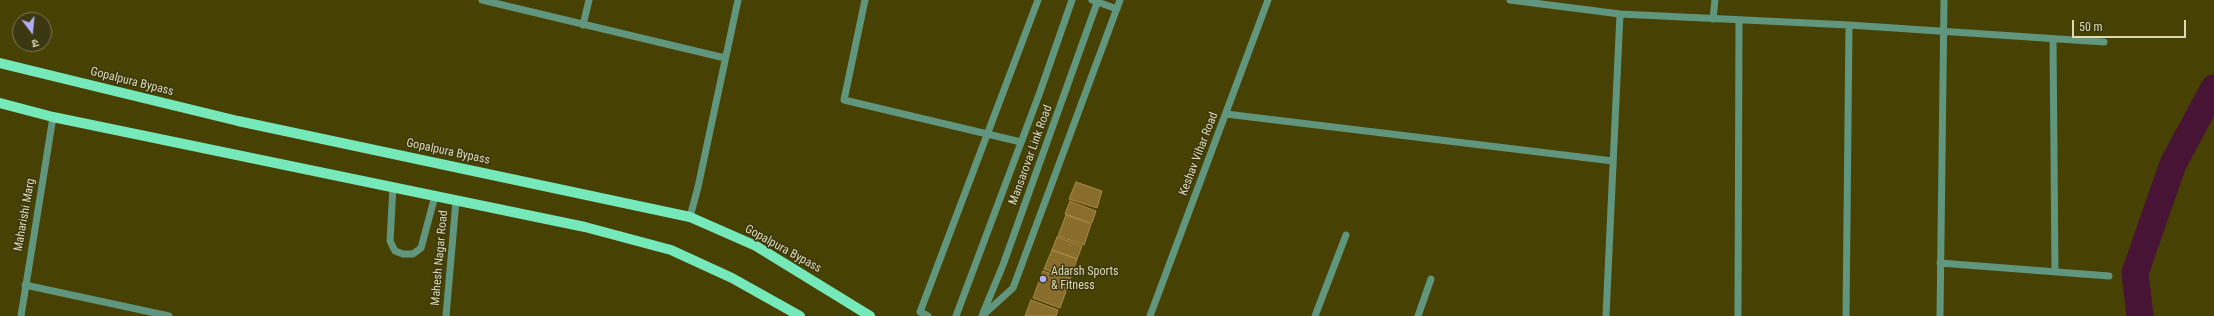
<!DOCTYPE html>
<meta charset="utf-8">
<style>
body{margin:0}
#map{position:relative;width:2214px;height:316px;overflow:hidden;background:#474203;font-family:"Roboto Condensed","Noto Sans Devanagari",sans-serif}
canvas{display:block}
.north{position:absolute;left:12px;top:12px;width:40px;height:40px;box-sizing:border-box;background:#3b3710;border:1px solid #7b7852;border-radius:50%;rotate:164deg;font-size:11px;font-weight:700;line-height:16px;text-align:center;color:#dcd9b5}
.north::after{content:'';display:block;margin:auto;width:14px;height:18px;background:#afaefa;clip-path:polygon(50% 0,100% 100%,50% 72%,0 100%)}
.scale{position:absolute;left:2072px;top:20px;width:114px;height:18px;box-sizing:border-box;border:2px solid #dcd9b5;border-top:0;padding-left:5px;font-size:12px;line-height:14px;white-space:nowrap;color:#dcd9b5;-webkit-text-stroke:3px #3b3710;paint-order:stroke}
</style>
<div id="map">
<canvas width="2214" height="316"></canvas>
<div class="north">उ</div>
<div class="scale">50 m</div>
</div>
<script>
const ctx = document.querySelector('canvas').getContext('2d');
ctx.lineJoin = 'round';
const shape = rows => new Path2D(rows.map(r => 'M' + r).join(''));
function stroke(path, color, width, dash) { ctx.strokeStyle = color; ctx.lineWidth = width; ctx.lineCap = dash ? 'butt' : 'round'; ctx.setLineDash(dash || []); ctx.stroke(path); }
function fill(path, color) { ctx.fillStyle = color; ctx.fill(path, 'evenodd'); }
function label(font, color, halo, rows, align = 'center') {
  ctx.font = font + ' "Roboto Condensed",sans-serif'; ctx.lineWidth = 3; ctx.setLineDash([]); ctx.textBaseline = 'middle'; ctx.strokeStyle = halo; ctx.fillStyle = color; for (const [text, x, y, turn = 0] of rows) {
    ctx.save(); ctx.translate(x, y); ctx.rotate((+turn || 0) * Math.PI / 180); ctx.textAlign = isNaN(turn) ? turn : align; if (halo) ctx.strokeText(text, 0, 0); ctx.fillText(text, 0, 0); ctx.restore();
  }
}
stroke(shape([
 [2140,316,2135,273,2173,164,2214,88]
]), '#481435', 27);
const building = shape([
 [1076,182,1102,191,1097,208,1069,199,1076,182],
 [1070,201,1096,211,1092,223,1065,214,1070,201],
 [1066,215,1091,224,1084,245,1058,236,1066,215],
 [1057,237,1082,246,1077,259,1052,250,1057,237],
 [1052,250,1077,259,1070,279,1044,269,1052,250],
 [1043,271,1070,280,1060,308,1033,298,1043,271],
 [1031,300,1058,310,1056,316,1025,316,1031,300]
]);
fill(building, '#896d2d');
stroke(building, '#aa8a45', 1);
stroke(shape([
 [482,0,725,58],
 [865,0,844,100,1021,142],
 [1092,0,1117,9],
 [1510,0,1620,14],
 [1713,19,1715,0],
 [583,25,589,0],
 [2053,39,2055,272],
 [1226,114,1613,161],
 [393,187,390,241,395,251,403,254,413,254,421,248,435,196],
 [690,217,698,187,738,0],
 [1940,263,2109,276],
 [25,285,169,316],
 [983,313,1003,265,1098,0],
 [21,316,53,117],
 [446,316,456,201],
 [928,316,920,312,1038,0],
 [956,316,1040,92,1072,0],
 [982,316,1013,288,1120,0],
 [1150,316,1268,0],
 [1315,316,1346,235],
 [1418,316,1431,279],
 [1606,316,1620,14,1849,25,2104,42],
 [1738,316,1739,20],
 [1846,316,1849,25],
 [1940,316,1944,0]
]), '#61967e', 7);
stroke(shape([
 [0,63,238,121,690,217,756,246,870,316],
 [0,103,53,117,585,227,671,250,732,278,800,316]
]), '#76e9ba', 10);
for (const [x, y, r, color] of [
 [1043,279,4,"#afaefa"]
]) { const dot = new Path2D(); dot.arc(x, y, r, 0, 2 * Math.PI); ctx.fillStyle = color; ctx.fill(dot); stroke(dot, '#3b3710', 1.5); }
label('12px', '#dcd9b5', '#3b3710', [
 ["Gopalpura Bypass",132,82,14],
 ["Gopalpura Bypass",448,152,12],
 ["Keshav Vihar Road",1199,154,-69],
 ["Mansarovar Link Road",1031,155,-70],
 ["Maharishi Marg",25,215,-80],
 ["Gopalpura Bypass",783,249,29],
 ["Mahesh Nagar Road",440,258,-85]
]);
label('12px', '#dcd9b5', '#3b3710', [
 ["Adarsh Sports",1051,272],
 ["& Fitness",1051,286]
], 'left');
</script>
